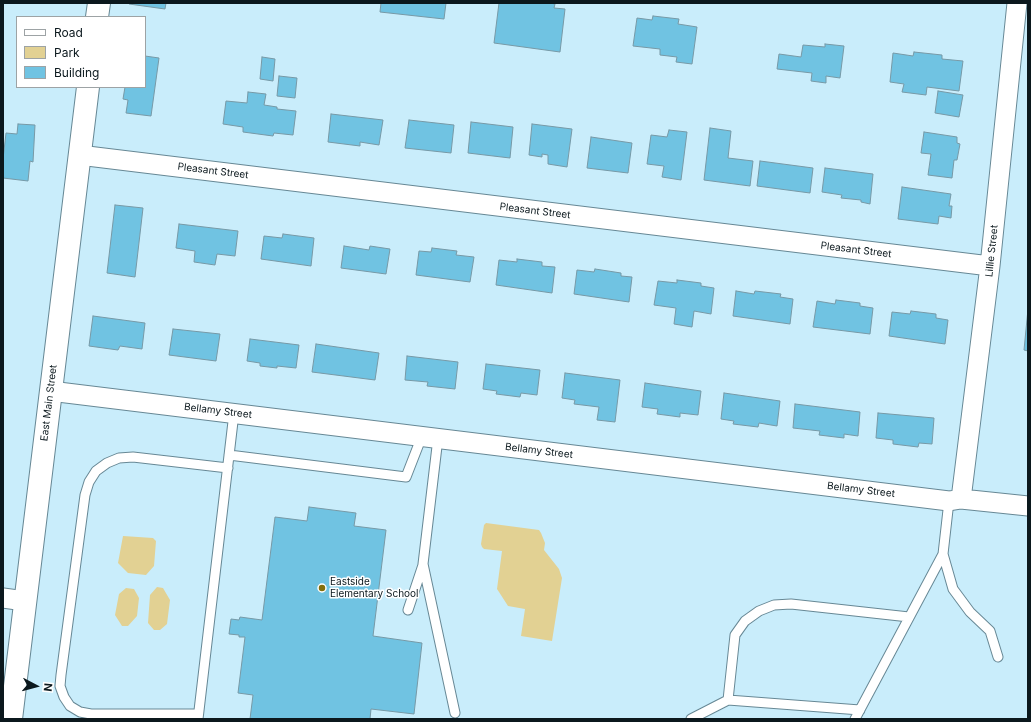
<!DOCTYPE html>
<style>
body{margin:0}
#map{position:relative;width:1031px;height:722px;overflow:hidden;background:#c9edfb;font-family:Inter,sans-serif}
canvas{display:block}
.frame{position:absolute;inset:0;border:4px solid #0b181d;pointer-events:none}
.legend{position:absolute;left:16px;top:16px;width:130px;height:72px;box-sizing:border-box;background:#fff;border:1px solid #9da3a5;margin:0;padding:5px 7px;list-style:none;font-size:12px;color:#0b181d}
.legend li{display:flex;align-items:center;gap:8px;height:20px}
.legend b{width:20px;border:1px solid #9da3a5}
.north{position:absolute;left:16px;top:666px;width:40px;height:40px;-webkit-text-stroke:3px #fff;paint-order:stroke;rotate:96deg;font-size:11px;font-weight:700;line-height:16px;text-align:center;color:#0b181d}
.north::after{content:'';display:block;margin:auto;width:14px;height:18px;background:#0b181d;clip-path:polygon(50% 0,100% 100%,50% 72%,0 100%)}
</style>
<div id="map">
<canvas width="1031" height="722"></canvas>
<div class="frame"></div>
<ul class="legend">
<li><b style="height:5px;background:#fff"></b>Road</li>
<li><b style="height:11px;background:#e2d193"></b>Park</li>
<li><b style="height:11px;background:#70c3e2"></b>Building</li>
</ul>
<div class="north">N</div>
</div>
<script>
const ctx = document.querySelector('canvas').getContext('2d');
ctx.lineJoin = 'round';
function fill(path, color) { ctx.fillStyle = color; ctx.fill(path, 'evenodd'); }
const shape = rows => new Path2D(rows.map(r => 'M' + r).join(''));
function stroke(path, color, width, dash) { ctx.strokeStyle = color; ctx.lineWidth = width; ctx.lineCap = dash ? 'butt' : 'round'; ctx.setLineDash(dash || []); ctx.stroke(path); }
function label(font, color, halo, rows, align = 'center') {
  ctx.font = font + ' Inter,sans-serif'; ctx.lineWidth = 3; ctx.setLineDash([]); ctx.textBaseline = 'middle'; ctx.strokeStyle = halo; ctx.fillStyle = color; for (const [text, x, y, turn = 0] of rows) {
    ctx.save(); ctx.translate(x, y); ctx.rotate((+turn || 0) * Math.PI / 180); ctx.textAlign = isNaN(turn) ? turn : align; if (halo) ctx.strokeText(text, 0, 0); ctx.fillText(text, 0, 0); ctx.restore();
  }
}
fill(shape([
 [486,523,539,530,541,533,545,543,544,550,559,569,562,578,552,641,521,636,525,609,508,606,499,592,497,589,502,551,484,549,482,547,481,544,484,525],
 [123,536,153,538,156,541,154,566,146,575,128,573,118,563],
 [157,587,163,588,170,600,167,624,160,630,154,630,148,623,150,595],
 [126,588,134,589,139,598,137,616,128,626,122,626,115,615,119,594]
]), '#e2d193');
const building = shape([
 [130,3,166,3,165,9,129,4,130,3],
 [381,3,446,3,444,19,380,12,381,3],
 [499,3,550,3,555,4,554,8,565,9,560,52,494,43,499,3],
 [653,16,679,19,678,24,697,27,692,64,676,62,677,57,660,55,660,49,633,46,637,18,652,20,653,16],
 [825,44,844,46,840,78,826,76,826,83,811,81,812,73,777,69,779,54,801,57,803,45,825,47,825,44],
 [914,52,942,55,942,59,963,61,959,91,927,87,926,95,902,92,904,84,890,82,893,53,913,56,914,52],
 [145,56,159,58,151,116,126,113,128,100,123,99,125,87,145,87,145,56],
 [262,57,275,59,273,81,260,79,262,57],
 [279,76,297,78,295,98,277,96,279,76],
 [938,91,963,95,959,117,935,113,938,91],
 [248,92,266,94,264,105,277,107,277,109,296,111,293,135,274,133,273,136,243,132,243,127,223,124,226,101,247,103,248,92],
 [331,114,383,120,379,145,360,142,360,146,328,142,331,114],
 [409,120,454,125,451,153,405,148,409,120],
 [471,122,513,127,510,158,468,153,471,122],
 [18,124,35,125,33,162,30,161,28,181,3,178,3,159,6,133,17,134,18,124],
 [532,124,572,129,567,167,548,164,548,155,542,154,542,157,529,155,532,124],
 [710,128,731,131,728,158,753,161,750,186,704,180,710,128],
 [669,130,687,132,681,180,662,177,664,166,647,164,651,135,667,137,669,130],
 [924,132,957,137,957,143,960,144,957,160,954,160,952,178,928,175,931,154,921,153,924,132],
 [591,137,632,143,628,173,587,168,591,137],
 [760,161,813,168,810,193,757,186,760,161],
 [825,168,873,174,870,204,861,202,861,200,841,198,842,195,822,192,825,168],
 [902,187,951,194,949,206,952,206,951,218,939,216,938,224,898,219,902,187],
 [115,205,143,208,135,277,107,273,115,205],
 [179,224,238,231,235,256,217,254,215,265,194,262,195,251,176,248,179,224],
 [283,234,314,238,311,266,261,259,264,236,282,238,283,234],
 [344,246,369,250,370,246,390,249,386,274,341,268,344,246],
 [432,248,457,251,456,255,474,257,470,282,416,275,419,251,431,252,432,248],
 [517,259,542,262,542,266,555,267,552,293,496,285,499,260,517,262,517,259],
 [595,269,621,273,621,276,632,277,629,302,574,294,577,270,594,272,595,269],
 [677,280,701,283,701,286,714,288,711,314,694,311,692,327,674,324,676,308,654,305,658,281,677,283,677,280],
 [736,291,754,294,755,291,781,294,780,297,793,299,790,324,733,316,736,291],
 [836,300,860,303,860,306,873,308,870,334,813,327,817,301,835,304,836,300],
 [1028,309,1028,351,1024,350,1028,309],
 [911,311,936,314,936,318,948,320,945,344,889,336,892,312,910,314,911,311],
 [93,316,145,323,142,349,120,346,118,350,89,346,93,316],
 [173,329,220,334,216,361,169,355,173,329],
 [250,339,299,345,296,368,277,366,277,368,260,366,260,363,247,361,250,339],
 [316,344,379,353,375,380,312,372,316,344],
 [407,356,458,362,455,389,427,386,428,382,405,380,407,356],
 [486,364,540,370,537,395,521,393,520,397,496,394,497,391,483,389,486,364],
 [565,373,620,380,615,422,597,420,599,407,574,404,575,400,562,398,565,373],
 [645,383,701,391,698,415,680,413,680,417,657,414,658,409,642,407,645,383],
 [724,393,780,401,777,426,759,423,758,427,733,424,734,421,721,419,724,393],
 [795,404,860,412,858,436,844,434,844,438,819,435,820,431,793,428,795,404],
 [878,413,934,418,932,444,919,443,918,447,893,444,893,440,876,438,878,413],
 [309,507,356,513,354,526,386,530,373,636,422,643,414,714,371,709,370,719,250,719,253,695,238,693,245,637,239,637,239,635,229,634,231,619,239,620,240,617,262,620,275,517,307,521,309,507]
]);
fill(building, '#70c3e2');
stroke(building, '#7799a6', 1);
const service = shape([
 [438,438,423,564,455,713],
 [229,455,406,477,422,436],
 [943,554,953,589,970,612,990,631,998,657],
 [408,610,423,565],
 [728,700,735,635,745,621,759,611,774,605,791,604,909,617],
 [198,714,91,714,80,712,70,706,64,697,60,686,61,675,85,495,89,482,96,471,107,463,119,458,133,457,228,468],
 [198,719,234,413],
 [691,719,728,700,860,710],
 [855,719,943,554,949,501]
]);
const minor = shape([
 [79,155,990,266],
 [50,391,949,501,961,499,1028,506],
 [961,499,990,266,1017,3],
 [3,598,25,601]
]);
const tertiary = shape([
 [97,17,99,3],
 [11,719,88,87]
]);
stroke(service, '#678895', 11);
stroke(minor, '#678895', 21);
stroke(tertiary, '#678895', 24);
stroke(service, '#fff', 9);
stroke(minor, '#fff', 19);
stroke(tertiary, '#fff', 22);
for (const [x, y, r, color] of [
 [322,588,4,"#836e0b"]
]) { const dot = new Path2D(); dot.arc(x, y, r, 0, 2 * Math.PI); ctx.fillStyle = color; ctx.fill(dot); stroke(dot, '#fff', 1.5); }
label('10px', '#0b181d', '#fff', [
 ["Pleasant Street",213,171,7],
 ["Pleasant Street",535,211,7],
 ["Pleasant Street",856,250,7],
 ["Lillie Street",992,251,-84],
 ["East Main Street",49,403,-83],
 ["Bellamy Street",218,411,7],
 ["Bellamy Street",539,451,7],
 ["Bellamy Street",861,490,7]
]);
label('10px', '#0b181d', '#fff', [
 ["Eastside",330,582],
 ["Elementary School",330,594]
], 'left');
</script>
